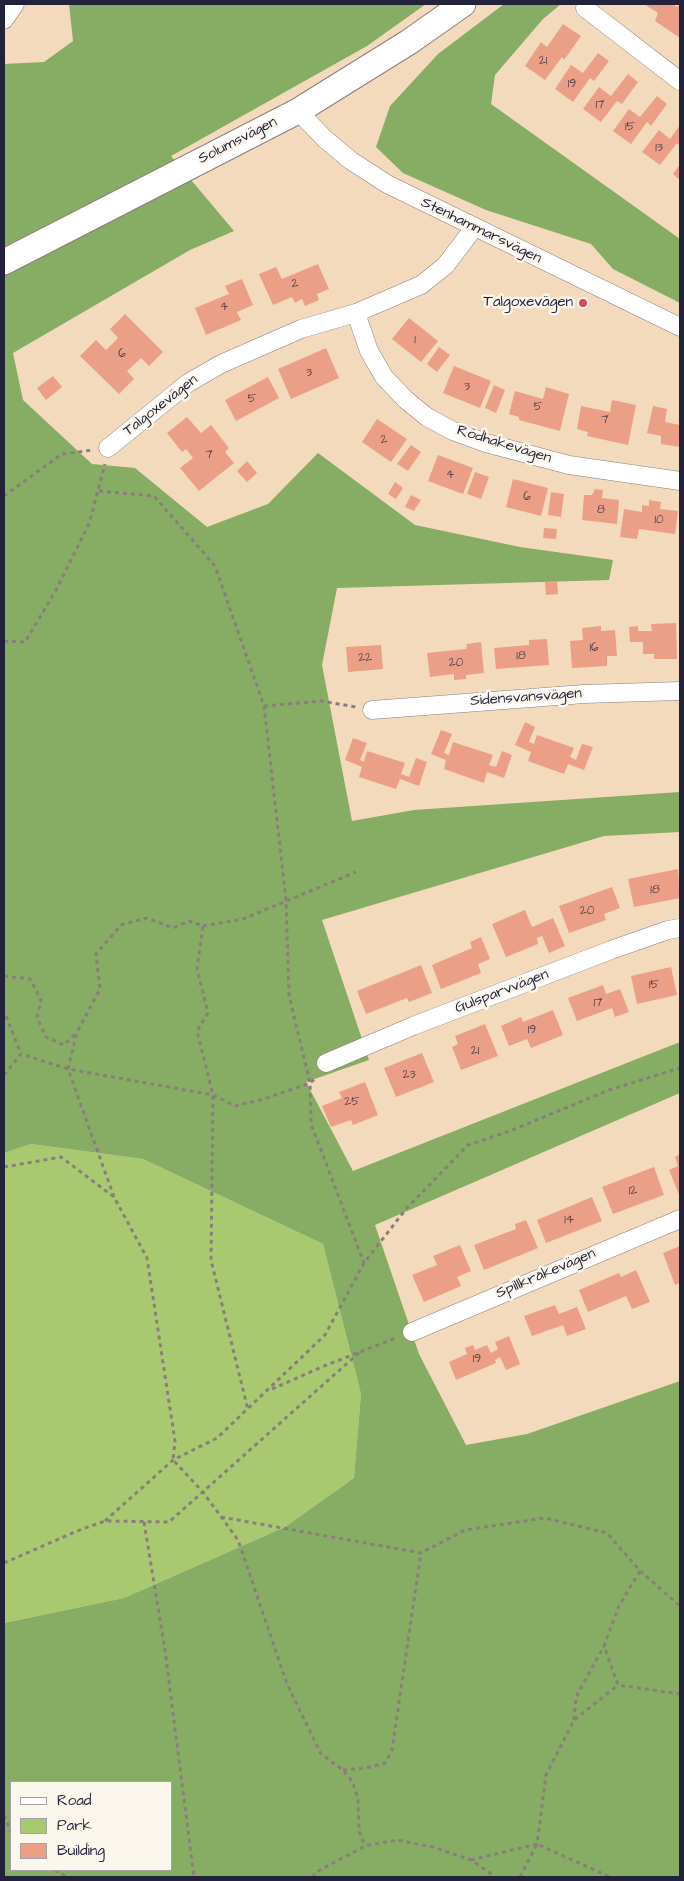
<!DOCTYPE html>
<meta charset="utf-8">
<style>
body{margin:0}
#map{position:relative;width:684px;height:1881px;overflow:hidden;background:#f3dabc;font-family:"Architects Daughter",sans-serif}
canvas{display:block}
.frame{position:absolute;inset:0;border:5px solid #22223b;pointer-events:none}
.legend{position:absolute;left:10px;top:1781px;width:162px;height:90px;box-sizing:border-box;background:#fbf7ec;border:1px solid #a4a2a5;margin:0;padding:6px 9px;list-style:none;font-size:15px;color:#22223b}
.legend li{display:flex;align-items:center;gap:10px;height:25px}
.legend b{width:25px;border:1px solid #a4a2a5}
</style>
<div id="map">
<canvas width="684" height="1881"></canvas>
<div class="frame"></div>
<ul class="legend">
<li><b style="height:6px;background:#fff"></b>Road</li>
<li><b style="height:14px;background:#a9c971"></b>Park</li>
<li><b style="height:14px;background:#eb9f87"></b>Building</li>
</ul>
</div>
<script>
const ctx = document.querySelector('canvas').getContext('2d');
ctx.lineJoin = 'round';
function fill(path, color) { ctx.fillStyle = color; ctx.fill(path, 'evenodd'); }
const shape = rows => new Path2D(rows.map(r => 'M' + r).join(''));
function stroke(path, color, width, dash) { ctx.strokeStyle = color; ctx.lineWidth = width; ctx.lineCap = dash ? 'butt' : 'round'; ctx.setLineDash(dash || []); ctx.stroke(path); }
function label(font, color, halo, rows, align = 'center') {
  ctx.font = font + ' "Architects Daughter",sans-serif'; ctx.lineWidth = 5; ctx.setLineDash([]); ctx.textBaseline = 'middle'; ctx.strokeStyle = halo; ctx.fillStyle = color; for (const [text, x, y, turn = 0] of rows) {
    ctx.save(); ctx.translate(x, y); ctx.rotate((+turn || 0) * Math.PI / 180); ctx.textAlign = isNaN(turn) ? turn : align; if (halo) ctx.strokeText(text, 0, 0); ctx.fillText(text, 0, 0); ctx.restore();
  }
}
fill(shape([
 [31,1144,143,1159,323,1244,361,1394,354,1478,285,1527,124,1598,4,1623,4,1153]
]), '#a9c971');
fill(shape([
 [69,4,426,4,367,46,171,156,234,231,190,250,13,353,23,400,92,464,135,468,207,527,268,504,318,453,415,525,520,547,613,560,609,580,337,588,322,665,352,821,414,810,680,792,680,832,604,836,322,920,369,1060,306,1082,353,1171,680,1042,680,1093,375,1225,419,1354,466,1445,527,1434,680,1381,680,1877,4,1877,4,1623,124,1598,285,1527,354,1478,361,1394,323,1244,143,1159,31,1144,4,1153,4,64,44,62,73,41],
 [11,1782,171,1782,171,1870,11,1870],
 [504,4,561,4,543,19,495,75,491,104,680,239,680,303,613,269,591,244,486,210,403,173,376,147,390,106,438,54]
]), '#86ad63');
fill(shape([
 [644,4,672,4,677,7,680,4,680,38,655,21,658,13],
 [563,24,581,36,564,60,562,57,545,80,525,66,541,42,547,47],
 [598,53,609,61,594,81,590,78,573,102,555,89,571,65,583,73],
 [628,74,638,82,622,104,617,101,601,122,583,109,599,87,611,96],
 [657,96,667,104,651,126,647,122,631,144,613,131,629,109,640,117],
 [680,125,680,146,677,143,660,165,642,152,659,130,670,139],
 [680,164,680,180,673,174],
 [318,264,329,289,317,294,319,300,305,306,302,299,295,303,292,297,273,305,259,274,276,267,282,279],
 [242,279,253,305,237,312,241,320,206,335,195,308,229,294,225,286],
 [125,314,163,352,149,366,141,358,127,371,134,379,119,394,80,356,96,340,106,350,118,338,110,329],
 [409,318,438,341,421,362,392,339],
 [439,347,450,355,437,372,427,364],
 [326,348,339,378,291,399,278,369],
 [454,366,491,381,480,408,443,393],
 [53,376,62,387,46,400,37,388],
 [268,377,279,398,236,421,225,400],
 [494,385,505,390,496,413,485,408],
 [546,387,569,394,560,431,519,420,519,417,509,414,515,391,543,399],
 [612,400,636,405,628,445,587,436,588,432,577,429,581,406,610,412],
 [653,406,667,409,665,422,680,425,680,447,661,444,661,436,647,433],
 [187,417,201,433,211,425,229,448,225,452,234,463,199,491,180,468,193,458,186,449,182,452,167,433],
 [377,419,407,439,391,462,362,442],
 [411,445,421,452,408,471,397,464],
 [438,455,473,468,463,494,428,481],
 [247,461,257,473,247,482,237,471],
 [475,472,489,477,481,499,467,494],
 [513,479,548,488,541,516,506,507],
 [395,482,403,488,396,499,388,494],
 [595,489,603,490,602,498,619,500,617,524,582,520,584,495,592,495],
 [551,492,564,494,561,517,548,515],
 [411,495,421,500,414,511,405,507],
 [649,500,661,502,660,509,678,511,675,534,639,529,637,539,620,537,624,509,642,512,642,505,649,506],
 [544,528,557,529,556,539,543,538],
 [557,581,558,594,546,595,545,582],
 [676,623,677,659,654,659,654,654,643,654,643,642,630,642,629,627,638,626,638,631,652,631,651,624],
 [601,626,601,631,615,630,617,656,607,656,607,666,572,668,570,641,583,640,582,628],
 [547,639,549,665,496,669,494,648,529,645,529,640],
 [481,642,484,673,466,675,466,679,454,680,454,674,430,677,427,653,466,649,467,644],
 [381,645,383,669,348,672,346,647],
 [525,722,535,727,529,742,534,744,537,735,574,748,570,757,576,760,582,744,593,747,584,770,568,764,564,774,528,761,531,752,515,745],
 [441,730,452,734,444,753,449,755,453,742,493,755,489,765,496,767,502,751,512,755,504,778,487,772,484,783,444,769,446,760,431,754],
 [353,738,367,743,360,760,364,762,367,751,405,763,401,774,409,777,416,758,427,762,419,786,400,779,396,789,359,777,362,767,345,760],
 [678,869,680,898,634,907,628,879],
 [612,887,620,908,604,914,606,920,569,933,559,906],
 [525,910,532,927,553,918,565,946,549,953,542,936,537,938,538,944,506,957,492,924],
 [481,937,490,959,478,964,481,973,441,989,432,965,472,948,470,942],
 [421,965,432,993,409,1002,407,998,366,1014,357,991],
 [671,967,677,995,637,1004,631,976],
 [603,985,606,994,620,989,629,1012,615,1017,612,1008,577,1021,568,998],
 [553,1010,563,1035,531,1048,527,1039,509,1046,501,1026,521,1017,523,1022],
 [485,1024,498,1056,461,1070,452,1047,458,1044,455,1036],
 [422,1053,434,1082,396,1097,384,1068],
 [365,1082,378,1115,353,1125,351,1120,331,1127,322,1106,342,1098,339,1092],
 [680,1154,680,1197,669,1170,678,1166,675,1157],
 [654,1167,664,1195,613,1214,602,1187],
 [592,1197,602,1221,546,1243,537,1220],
 [526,1220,538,1248,484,1270,474,1245,516,1229,515,1224],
 [460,1245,471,1271,457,1277,461,1286,424,1302,412,1275,437,1265,433,1256],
 [680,1246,680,1283,675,1285,663,1253],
 [636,1270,650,1302,632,1309,626,1296,588,1312,579,1290,619,1273,621,1277],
 [555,1305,559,1314,577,1307,586,1329,567,1336,563,1325,532,1336,524,1316],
 [509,1336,520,1364,506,1370,500,1357,495,1360,496,1363,456,1380,449,1362,467,1354,465,1348,473,1345,475,1350,487,1345,491,1353,498,1349,495,1342]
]), '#eb9f87');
const street = shape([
 [585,8,680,81],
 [4,20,15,4],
 [298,111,325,139,350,160,387,184,680,327],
 [356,313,369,351,384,377,406,400,427,417,453,431,486,443,569,465,680,481],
 [108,448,188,383,221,364,301,329,356,313,421,285,445,266,474,228],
 [372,710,584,694,680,691],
 [326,1063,413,1026,611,950,668,930,680,928],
 [412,1332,680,1219]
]);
const secondary = shape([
 [4,262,298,111,409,42,463,4]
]);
stroke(street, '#8a7e7c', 19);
stroke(secondary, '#8a7e7c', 27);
stroke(shape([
 [99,491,154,496,215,566,264,706,286,900,289,995,310,1083,311,1124,364,1263],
 [4,496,62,454,93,450],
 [4,641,25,642,56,590,89,524,105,464],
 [264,706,321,701,356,707],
 [203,926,243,919,356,872],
 [4,976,30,979,41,1000,37,1017,46,1037,64,1045,77,1032],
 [6,1016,21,1054],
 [4,1075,21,1054,68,1069,213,1095,235,1106,264,1099,310,1083,317,1077],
 [4,1167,61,1157,114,1197,147,1258,175,1441,173,1460,203,1492,238,1540,287,1684,321,1754,343,1770,352,1781,358,1798,359,1831,365,1846],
 [114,1197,68,1069,77,1032,100,989,96,954,121,925,147,918,173,928,189,921,203,926,197,969,208,1013,197,1031,213,1095,211,1260,248,1410],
 [272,1389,324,1366,396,1338],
 [221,1517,421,1553,465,1530,545,1518,607,1533,640,1571,619,1606,604,1646,618,1685,680,1694],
 [105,1521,173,1460,217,1438,325,1335,364,1263,406,1209,468,1145,510,1131,609,1090,680,1068],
 [144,1522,165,1650,194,1877],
 [4,1563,77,1531,105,1521,169,1522,361,1351],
 [640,1571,680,1606],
 [574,1720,576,1697,604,1646],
 [343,1770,366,1768,385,1763,392,1750,421,1553],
 [4,1815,11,1832],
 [471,1860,537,1844,546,1775,574,1720,618,1685],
 [55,1870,67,1877],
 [312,1877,318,1871,365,1846,397,1840,433,1847,471,1860,490,1873,491,1877],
 [520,1877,537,1844,610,1877]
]), '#8a7e7c', 3, [4, 4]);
stroke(street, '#fff', 18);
stroke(secondary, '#fff', 25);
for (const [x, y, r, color] of [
 [583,303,5,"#d1495b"]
]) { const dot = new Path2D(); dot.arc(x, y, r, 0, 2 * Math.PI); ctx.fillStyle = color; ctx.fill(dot); stroke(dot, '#fbf7ec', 2); }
label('12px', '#54414e', null, [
 ["21",543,61],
 ["19",572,84],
 ["17",600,105],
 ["15",630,127],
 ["13",659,148],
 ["2",295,284],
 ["4",224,307],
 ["1",415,340],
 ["6",122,354],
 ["3",309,373],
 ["3",467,387],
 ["5",252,399],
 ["5",538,407],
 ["7",605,420],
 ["2",384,440],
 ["7",209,455],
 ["4",450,475],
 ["6",527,497],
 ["8",601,510],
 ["10",659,520],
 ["16",594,648],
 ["18",521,656],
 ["22",365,658],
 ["20",456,663],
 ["18",655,890],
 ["20",587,911],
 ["15",654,985],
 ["17",598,1003],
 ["19",532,1030],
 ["21",475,1051],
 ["23",409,1075],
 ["25",352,1102],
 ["12",633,1191],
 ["14",569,1220],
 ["19",477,1359]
]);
label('15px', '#22223b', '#fbf7ec', [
 ["Solumsvägen",238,141,-27],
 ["Stenhammarsvägen",481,231,26],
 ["Talgoxevägen",161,406,-38],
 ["Rödhakevägen",504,445,17],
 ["Sidensvansvägen",526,698,-4],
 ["Gulsparvvägen",502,992,-21],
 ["Spillkråkevägen",546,1274,-23]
]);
label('15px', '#22223b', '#fbf7ec', [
 ["Talgoxevägen",573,303]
], 'right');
</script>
